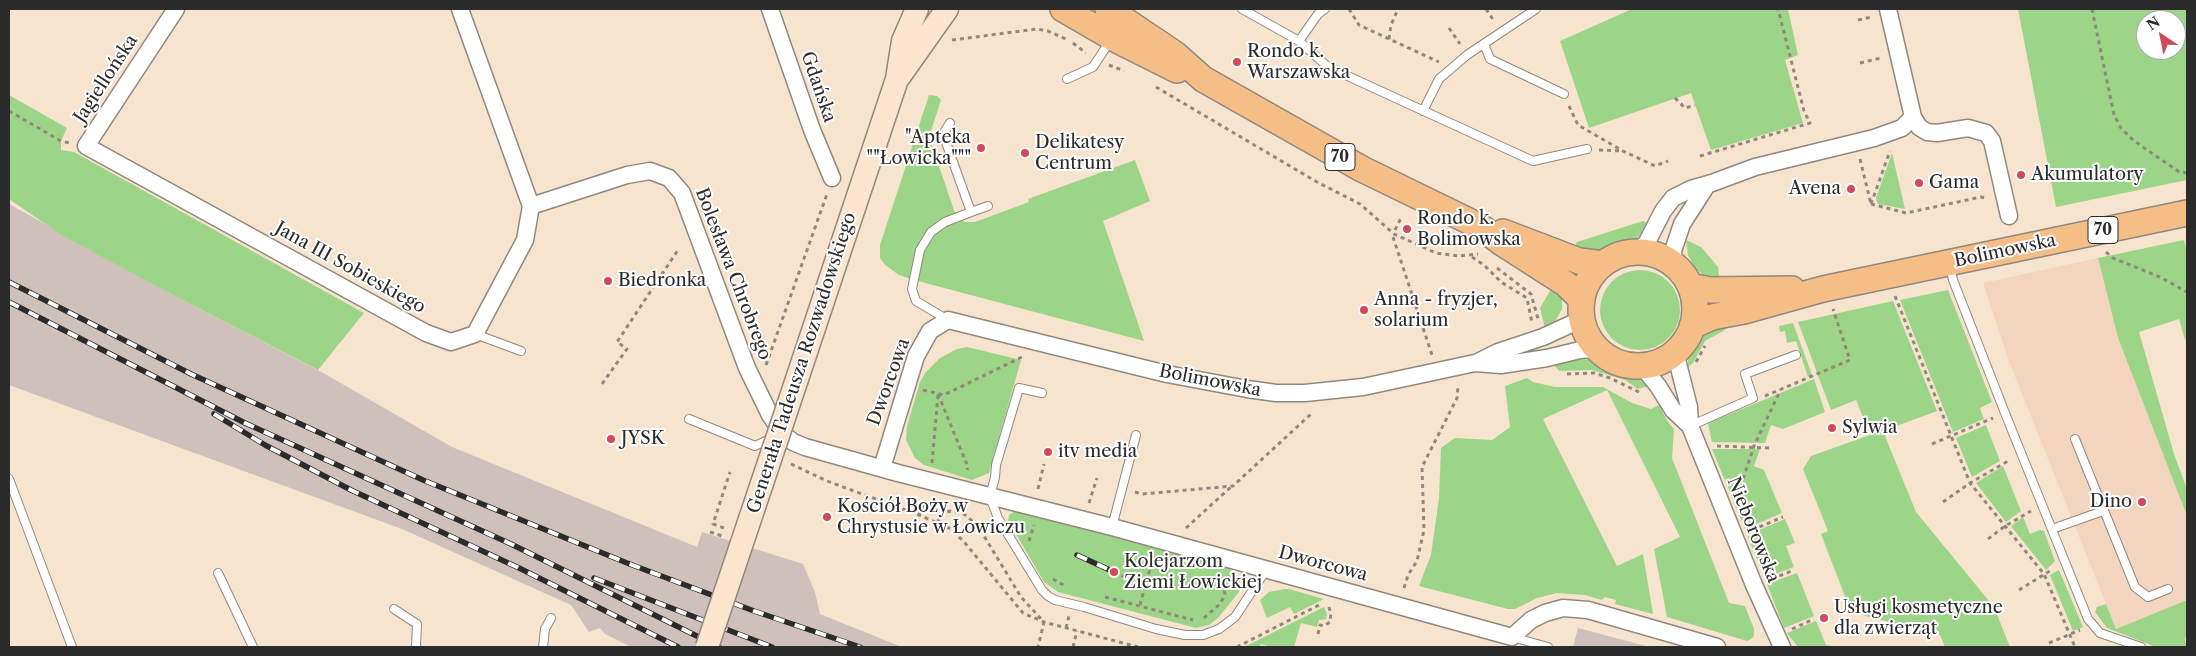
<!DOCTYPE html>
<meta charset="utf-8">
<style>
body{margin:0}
#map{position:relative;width:2196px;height:656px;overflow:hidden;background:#f7e4cf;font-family:"Libre Caslon Text",serif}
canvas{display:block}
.frame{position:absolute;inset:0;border:10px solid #2b2b2b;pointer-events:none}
.north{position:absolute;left:2136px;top:10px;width:50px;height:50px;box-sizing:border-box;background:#fff;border:1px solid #aaa;border-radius:50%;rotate:326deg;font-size:14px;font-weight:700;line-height:20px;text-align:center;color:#2b2b2b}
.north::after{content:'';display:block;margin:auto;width:18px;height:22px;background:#d1495b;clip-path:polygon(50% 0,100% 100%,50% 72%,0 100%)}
</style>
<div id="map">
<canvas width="2196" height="656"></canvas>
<div class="frame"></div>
<div class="north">N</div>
</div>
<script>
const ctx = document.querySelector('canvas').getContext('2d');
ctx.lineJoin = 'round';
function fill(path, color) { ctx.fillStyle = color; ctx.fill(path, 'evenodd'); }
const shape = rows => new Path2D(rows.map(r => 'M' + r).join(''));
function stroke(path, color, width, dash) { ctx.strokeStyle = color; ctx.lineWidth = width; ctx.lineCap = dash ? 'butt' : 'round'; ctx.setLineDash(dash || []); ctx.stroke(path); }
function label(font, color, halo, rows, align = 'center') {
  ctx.font = font + ' "Libre Caslon Text",serif'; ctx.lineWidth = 4; ctx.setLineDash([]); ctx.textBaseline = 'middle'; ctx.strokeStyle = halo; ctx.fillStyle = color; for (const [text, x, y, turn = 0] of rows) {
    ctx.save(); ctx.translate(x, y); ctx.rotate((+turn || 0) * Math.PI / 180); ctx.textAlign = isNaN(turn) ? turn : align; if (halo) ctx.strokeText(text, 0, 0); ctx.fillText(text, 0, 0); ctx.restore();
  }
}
fill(shape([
 [2098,258,2118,338,2187,516,2187,600,2116,629,2010,364,1983,283]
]), '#f3d4bf');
fill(shape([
 [9,204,171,294,325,374,452,447,697,547,702,532,803,564,815,592,820,614,902,647,631,647,605,634,600,628,589,632,571,605,402,529,9,385],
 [1578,628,1650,647,1573,647]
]), '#cfc0bb');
fill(shape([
 [1632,9,1788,9,1798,55,1785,60,1803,123,1711,150,1691,93,1589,128,1560,41],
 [2018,9,2187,9,2187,180,2056,207],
 [2146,20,2176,20,2176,50,2146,50],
 [9,95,67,128,61,141,61,150,74,152,364,313,318,370,171,294,60,234,9,199],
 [929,95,937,96,941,100,929,137,955,213,965,222,975,222,1029,202,1028,199,1135,160,1150,201,1103,221,1144,341,914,280,899,275,885,265,880,258,880,245],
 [1892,153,1905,209,1878,204,1877,202,1876,198],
 [1643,221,1649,224,1642,234,1624,247,1604,254,1573,250,1577,242],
 [1686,240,1701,247,1718,267,1720,282,1707,278,1695,268,1688,255],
 [2184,240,2187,251,2187,339,2185,340,2179,319,2139,332,2174,454,2187,489,2187,516,2118,338,2098,258],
 '1600 310a40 40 0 1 1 80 0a40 40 0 1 1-80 0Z',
 [1554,284,1562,297,1562,309,1556,320,1545,328,1540,308],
 [1948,290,1992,402,1980,408,1984,419,1953,432,1900,300],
 [1893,301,1937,411,1883,431,1916,512,1994,607,2010,647,1945,647,1940,635,1851,612,1821,534,1828,531,1803,469,1811,456,1870,435,1856,400,1831,410,1798,322],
 [1724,323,1725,330,1705,341,1693,363,1687,368,1690,351,1698,338,1703,333],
 [1793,323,1812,375,1808,377,1796,341,1787,343,1785,331,1780,332,1779,326],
 [967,347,1021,360,989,473,972,480,924,465,915,458,906,440,907,426,920,382,926,372,940,358,957,349],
 [1577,359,1593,360,1604,364,1635,376,1648,386,1638,389,1625,380,1592,370,1559,371,1553,364],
 [1527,378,1533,382,1555,387,1603,387,1632,403,1651,409,1659,405,1668,422,1674,429,1672,458,1729,603,1745,606,1754,629,1754,636,1751,639,1747,641,1667,617,1654,549,1680,537,1607,390,1543,419,1617,566,1643,554,1653,614,1615,604,1616,600,1605,597,1602,600,1585,595,1557,593,1537,598,1515,609,1508,609,1419,586,1431,555,1439,498,1441,448,1455,438,1492,440,1510,427,1505,386],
 [1814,379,1825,412,1783,429,1771,425,1765,443,1712,442,1708,423],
 [1986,425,2000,461,1972,477,1956,438],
 [1712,449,1760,449,1754,466,1764,470,1782,513,1745,529],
 [2003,466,2021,511,2006,522,1976,483],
 [1015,511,1227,567,1238,576,1240,585,1239,592,1218,618,1209,625,1196,628,1058,592,1044,582,1008,520,1009,515],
 [2023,517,2030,534,2040,530,2044,531,2055,561,2046,570,2011,526],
 [1785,519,1795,543,1786,546,1794,567,1765,578,1747,535],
 [2059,570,2083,627,2073,631,2050,575],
 [1797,573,1814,616,1784,628,1767,584],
 [1285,589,1289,589,1324,599,1294,614,1290,607,1267,618,1260,600,1269,592],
 [2187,600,2187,631,2185,640,2187,647,2156,647,2107,628,2095,612,2097,607,2106,604,2116,629],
 [1324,607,1327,614,1326,619,1319,620,1317,627,1301,623,1294,647,1271,647,1261,644,1259,647,1244,647],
 [1816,621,1826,645,1836,647,1798,647,1787,633]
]), '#9cd588');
const lane = shape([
 [1242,9,1299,41,1328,67,1533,161,1587,149],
 [1299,41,1318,14,1325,9],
 [1484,44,1490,59,1564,94],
 [1067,79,1093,67,1110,41],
 [1423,111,1439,79,1467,55,1536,9],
 [950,123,943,134,971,212,988,206],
 [1950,266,1953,280,2005,413,2088,619,2100,633,2141,647],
 [948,320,916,301,912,289,920,250,931,232,945,222,971,212],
 [475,334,521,351],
 [1042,393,1019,388,996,465,995,477,990,497,998,518,1042,590,1048,596,1055,600,1084,607,1156,629,1185,635,1203,635,1219,629,1235,617,1266,570],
 [689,419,755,446,772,438],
 [1690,426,1753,398,1745,374,1796,355],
 [2075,439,2135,587,2148,597,2168,589],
 [9,479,72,647],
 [1112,527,1136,435],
 [2052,529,2103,511],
 [218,573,253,647],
 [394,609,417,624,416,647],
 [1512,637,1548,647],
 [543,647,545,629,551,618]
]);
const street = shape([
 [176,9,86,146,426,333,451,342,475,334,525,240,531,206],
 [460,9,531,206,627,175,650,171,669,178,682,193,747,368,770,415,782,433,793,442,805,447,898,473,1112,527,1512,637,1531,620,1545,613,1563,608,1588,610,1717,647],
 [770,9,812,130,832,178],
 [1888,9,1913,117,1919,127,1927,132,1937,133,1968,128,1986,133,1992,141,2009,216],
 [1638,252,1647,242,1663,211,1673,198,1691,189,1712,183,1755,167,1874,138,1902,128,1913,117],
 [1674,264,1673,251,1682,224,1707,185],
 [1675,352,1689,407,1690,426,1754,585,1782,647],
 [1476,363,1498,352,1543,337,1582,319],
 [1641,365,1658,386,1673,410,1690,426],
 [882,468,916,356,930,331,948,320,1167,374,1247,389,1276,393,1305,393,1363,387,1475,363,1501,365,1547,358,1580,350,1598,349]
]);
const secondary = shape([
 [899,77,947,9],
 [797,379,897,79,903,41,917,9]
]);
const primary = shape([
 [1063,9,1113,38,1177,70],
 [1108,9,1175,54,1203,79,1362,169,1481,227,1502,243,1566,284,1582,300],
 [1503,232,1579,261,1603,264],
 '1581 309a57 57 0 1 1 114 0a57 57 0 1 1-114 0Z',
 [1690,286,1710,290,1792,289],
 [1692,326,1712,317,1744,311,1823,289,2187,213]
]);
stroke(lane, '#91887d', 10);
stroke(street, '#91887d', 19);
stroke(secondary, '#91887d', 25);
stroke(primary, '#91887d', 28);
stroke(shape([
 [1349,9,1359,25,1439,62],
 [1486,9,1494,21],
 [2092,9,2114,115,2121,128,2132,139,2147,150,2178,171,2187,173],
 [1858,20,1872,17],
 [1449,28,1460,44],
 [1389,39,1391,25,1398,9],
 [952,40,1037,29,1048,31,1068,40],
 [1073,43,1086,53],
 [1860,63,1881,58],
 [1109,65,1124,71],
 [1156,87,1317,182,1360,204,1394,234,1436,253,1459,256,1478,254],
 [1675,98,1685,108,1695,105],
 [1569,106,1578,125,1623,151,1655,166,1668,161],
 [9,111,61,141,70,143],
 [1599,150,1622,151],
 [1700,156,1810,123,1804,111,1778,9],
 [1860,159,1871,204],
 [1871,204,1906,213,1981,197,1987,198],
 [1871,204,1890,151],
 [1395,230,1401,218],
 [1393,237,1432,355],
 [2106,252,2113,258,2160,277,2187,292],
 [1472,257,1484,265,1501,282,1527,298,1532,323],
 [1497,268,1531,294,1538,319],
 [1895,296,1970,483,2044,574,2075,647],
 [2186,344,2187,344],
 [1696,362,1705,346],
 [766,365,827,194],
 [1567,374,1594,373,1610,378,1639,392],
 [602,384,627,349,617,342,678,250],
 [923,390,944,395,1022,357],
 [938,394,968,467,967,470],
 [1765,396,1850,360,1833,309],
 [1932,444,1993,418],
 [1717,446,1769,448],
 [932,463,938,395],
 [791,464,827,481,919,515,951,529,965,543,1023,613,1044,622,1138,647],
 [1038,489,1044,464],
 [1135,492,1142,494,1233,486,1311,414],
 [1738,494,1754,446,1780,391],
 [1943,502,1970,483,2010,460],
 [1089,503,1097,478],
 [919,515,925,501],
 [937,523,942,514,950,511,964,514,978,526,1021,597,1044,622,1038,647],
 [724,528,713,524,730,472],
 [1186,528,1232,486],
 [1752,530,1783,517],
 [710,532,722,536],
 [1988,539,2005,526,2031,511],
 [1029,541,1034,525],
 [1114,572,1145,587],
 [1053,579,1065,586],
 [1772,579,1794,570],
 [1404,588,1408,575,1417,561,1424,530,1422,467,1457,398,1458,386],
 [2019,590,2053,569],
 [1105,597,1193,620],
 [1140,605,1153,558],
 [1204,618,1220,604,1225,594,1223,585,1215,576],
 [1066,628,1069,616],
 [1792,629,1814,619],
 [1318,634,1320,625,1324,626,1330,622,1331,613,1328,605],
 [2049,643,2080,630],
 [1073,647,1077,631],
 [1237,647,1321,604]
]), '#91887d', 3, [4, 4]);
stroke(lane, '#fff', 8);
stroke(street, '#fff', 16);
stroke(secondary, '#fbe5cf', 22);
stroke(primary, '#f6be87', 25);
const rail = shape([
 [9,282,191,374,423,480,627,563,754,611,860,647],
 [9,302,245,423,511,544,719,647],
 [214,414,265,445,351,490,519,568,678,647],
 [1077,555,1114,572],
 [594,578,772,647]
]);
stroke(rail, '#2b2b2b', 5.5);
stroke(rail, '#fff', 4, [11]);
const secondaryBridge = shape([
 [707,647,797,379]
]);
stroke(secondaryBridge, '#91887d', 25, []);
stroke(secondaryBridge, '#fbe5cf', 22);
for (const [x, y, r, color] of [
 [1237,62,5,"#d1495b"],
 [981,148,5,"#d1495b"],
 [1025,153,5,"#d1495b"],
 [2021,175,5,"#d1495b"],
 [1919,183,5,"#d1495b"],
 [1851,189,5,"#d1495b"],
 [1407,229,5,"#d1495b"],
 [608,281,5,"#d1495b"],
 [1364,310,5,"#d1495b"],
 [1832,428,5,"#d1495b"],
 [611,439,5,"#d1495b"],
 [1048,452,5,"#d1495b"],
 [2142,502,5,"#d1495b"],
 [827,517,5,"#d1495b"],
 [1114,572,5,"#d1495b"],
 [1824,618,5,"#d1495b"]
]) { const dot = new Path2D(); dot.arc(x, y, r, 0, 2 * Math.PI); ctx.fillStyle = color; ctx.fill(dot); stroke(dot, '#fff', 2); }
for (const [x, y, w] of [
 [1340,157,30],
 [2103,230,30]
]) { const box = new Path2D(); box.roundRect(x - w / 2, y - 13.5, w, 27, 4); ctx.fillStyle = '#fff'; ctx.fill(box); stroke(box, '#2b2b2b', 1); }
label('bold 16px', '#2b2b2b', null, [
 ["70",1340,157],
 ["70",2103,230]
]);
label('18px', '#2b2b2b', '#fff', [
 ["Rondo k.",1247,52],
 ["Warszawska",1247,73],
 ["\"Apteka",971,138,"right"],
 ["\"\"Łowicka\"\"\"",971,159,"right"],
 ["Delikatesy",1035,143],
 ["Centrum",1035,164],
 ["Akumulatory",2031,175],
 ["Gama",1929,183],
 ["Avena",1841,189,"right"],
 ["Rondo k.",1417,219],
 ["Bolimowska",1417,240],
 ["Biedronka",618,281],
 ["Anna - fryzjer,",1374,300],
 ["solarium",1374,321],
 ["Sylwia",1842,428],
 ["JYSK",621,439],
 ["itv media",1058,452],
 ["Dino",2132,502,"right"],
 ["Kościół Boży w",837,507],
 ["Chrystusie w Łowiczu",837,528],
 ["Kolejarzom",1124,562],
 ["Ziemi Łowickiej",1124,583],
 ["Usługi kosmetyczne",1834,608],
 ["dla zwierząt",1834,629]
], 'left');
label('18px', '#2b2b2b', '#fff', [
 ["Jagiellońska",106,79,-57],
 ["Gdańska",818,87,71],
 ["Bolimowska",2005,251,-12],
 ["Jana III Sobieskiego",350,268,29],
 ["Bolesława Chrobrego",733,274,69],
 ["Generała Tadeusza Rozwadowskiego",802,363,-72],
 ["Bolimowska",1210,381,11],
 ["Dworcowa",889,382,-70],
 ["Nieborowska",1753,530,68],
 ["Dworcowa",1323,564,15]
]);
</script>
